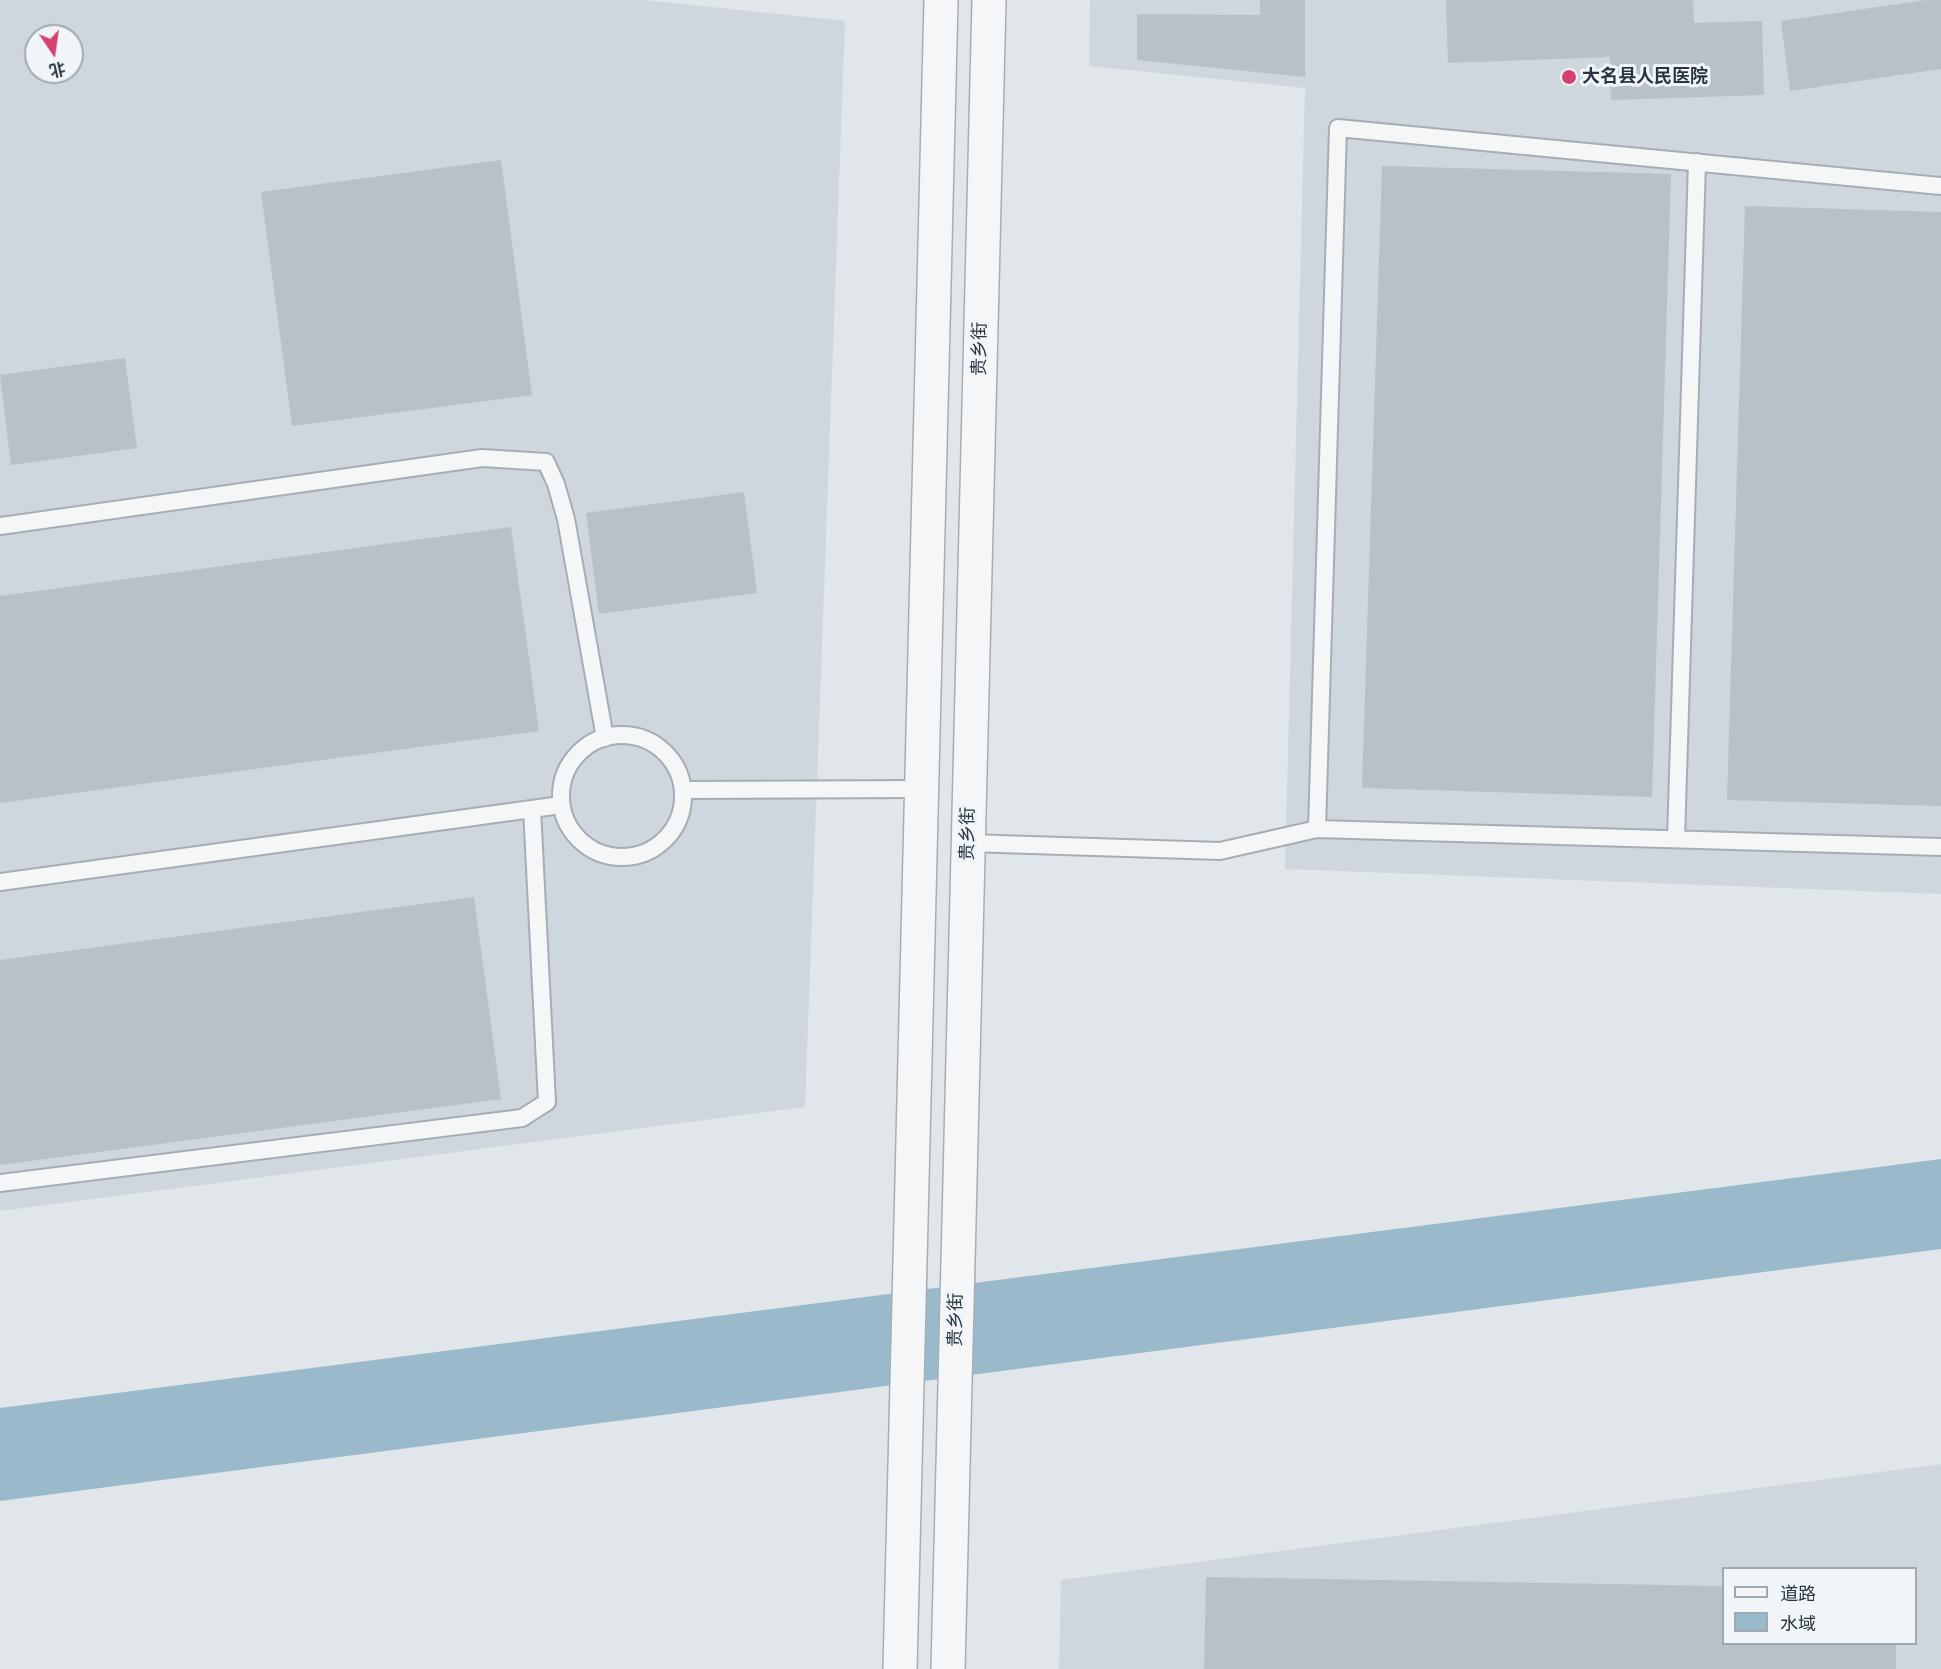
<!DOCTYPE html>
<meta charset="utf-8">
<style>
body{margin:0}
#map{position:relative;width:1941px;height:1669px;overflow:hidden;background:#e1e6ea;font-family:"Noto Sans","Noto Sans SC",sans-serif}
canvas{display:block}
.legend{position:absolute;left:1722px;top:1567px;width:195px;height:78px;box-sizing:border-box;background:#f1f5f8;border:2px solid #a1a9b0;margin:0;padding:8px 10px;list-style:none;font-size:18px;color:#283643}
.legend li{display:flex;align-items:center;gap:12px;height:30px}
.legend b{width:30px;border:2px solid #a1a9b0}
.north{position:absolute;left:24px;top:24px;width:60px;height:60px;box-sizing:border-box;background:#f1f5f8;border:2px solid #a1a9b0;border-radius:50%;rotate:167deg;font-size:16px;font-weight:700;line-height:24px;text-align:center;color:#283643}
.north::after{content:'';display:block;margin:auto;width:21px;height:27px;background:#d5406e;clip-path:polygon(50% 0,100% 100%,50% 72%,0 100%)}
</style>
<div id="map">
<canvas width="1941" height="1669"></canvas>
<ul class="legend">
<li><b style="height:8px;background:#f4f6f8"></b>道路</li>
<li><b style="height:16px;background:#9abacc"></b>水域</li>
</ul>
<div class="north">北</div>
</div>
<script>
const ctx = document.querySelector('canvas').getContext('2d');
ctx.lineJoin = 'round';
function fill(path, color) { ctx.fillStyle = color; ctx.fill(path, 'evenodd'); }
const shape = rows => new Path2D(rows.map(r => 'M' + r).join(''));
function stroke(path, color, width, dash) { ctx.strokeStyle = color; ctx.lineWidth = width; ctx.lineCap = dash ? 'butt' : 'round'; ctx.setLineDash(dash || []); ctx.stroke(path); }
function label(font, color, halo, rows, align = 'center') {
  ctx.font = font + ' "Noto Sans","Noto Sans SC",sans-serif'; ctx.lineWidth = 6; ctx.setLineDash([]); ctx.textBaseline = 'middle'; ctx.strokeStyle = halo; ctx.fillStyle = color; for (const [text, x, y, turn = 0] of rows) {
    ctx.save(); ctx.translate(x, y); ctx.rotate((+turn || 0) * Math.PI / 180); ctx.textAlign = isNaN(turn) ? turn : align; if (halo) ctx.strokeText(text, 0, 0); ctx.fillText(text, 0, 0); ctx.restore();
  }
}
fill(shape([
 [0,0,644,0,845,21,805,1107,0,1211],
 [36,36,72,36,72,72,36,72],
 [1090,0,1941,0,1941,894,1285,869,1305,88,1089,66],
 [1941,1464,1941,1669,1059,1669,1061,1580],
 [1724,1568,1916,1568,1916,1644,1724,1644]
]), '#cfd6dd');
fill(shape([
 [1941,1159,1941,1249,0,1501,0,1408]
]), '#9abacc');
fill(shape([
 [1260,0,1305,0,1305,77,1137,60,1137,14,1260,15],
 [1446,0,1693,0,1694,23,1762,21,1764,95,1611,100,1610,57,1448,63],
 [1926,0,1941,0,1941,69,1790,91,1781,21],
 [501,160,532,395,292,426,261,192],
 [1382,166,1671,174,1652,797,1362,788],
 [1745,206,1941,212,1941,806,1727,800],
 [125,358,137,448,11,465,0,375],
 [744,492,757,593,599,614,586,513],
 [511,527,539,731,0,803,0,596],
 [474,897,501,1099,0,1165,0,960],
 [1206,1577,1724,1586,1724,1644,1896,1644,1896,1669,1204,1669]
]), '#b8c0c8');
const service = shape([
 [1941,186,1338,128,1317,829,1941,847],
 [0,526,482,458,546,462,556,484,566,519,605,738],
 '561 796a61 61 0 1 1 122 0a61 61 0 1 1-122 0Z',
 [683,790,921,789],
 [1676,839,1697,162],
 [968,843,1220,851,1317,829],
 [0,882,561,805],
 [0,1183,522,1118,547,1102,532,809]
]);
const minor = shape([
 [900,1669,941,0],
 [948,1669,989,0]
]);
stroke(service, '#a6aeb5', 20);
stroke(minor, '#a6aeb5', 36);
stroke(service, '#f4f6f8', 16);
stroke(minor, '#f4f6f8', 33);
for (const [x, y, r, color] of [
 [1569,77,8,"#d5406e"]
]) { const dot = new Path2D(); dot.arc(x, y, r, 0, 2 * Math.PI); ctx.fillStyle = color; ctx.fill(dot); stroke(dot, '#f1f5f8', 2); }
label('bold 18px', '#283643', '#f1f5f8', [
 ["大名县人民医院",1582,77]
], 'left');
label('18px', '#283643', '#f1f5f8', [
 ["贵乡街",980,349,-89],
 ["贵乡街",968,834,-89],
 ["贵乡街",956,1320,-89]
]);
</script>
